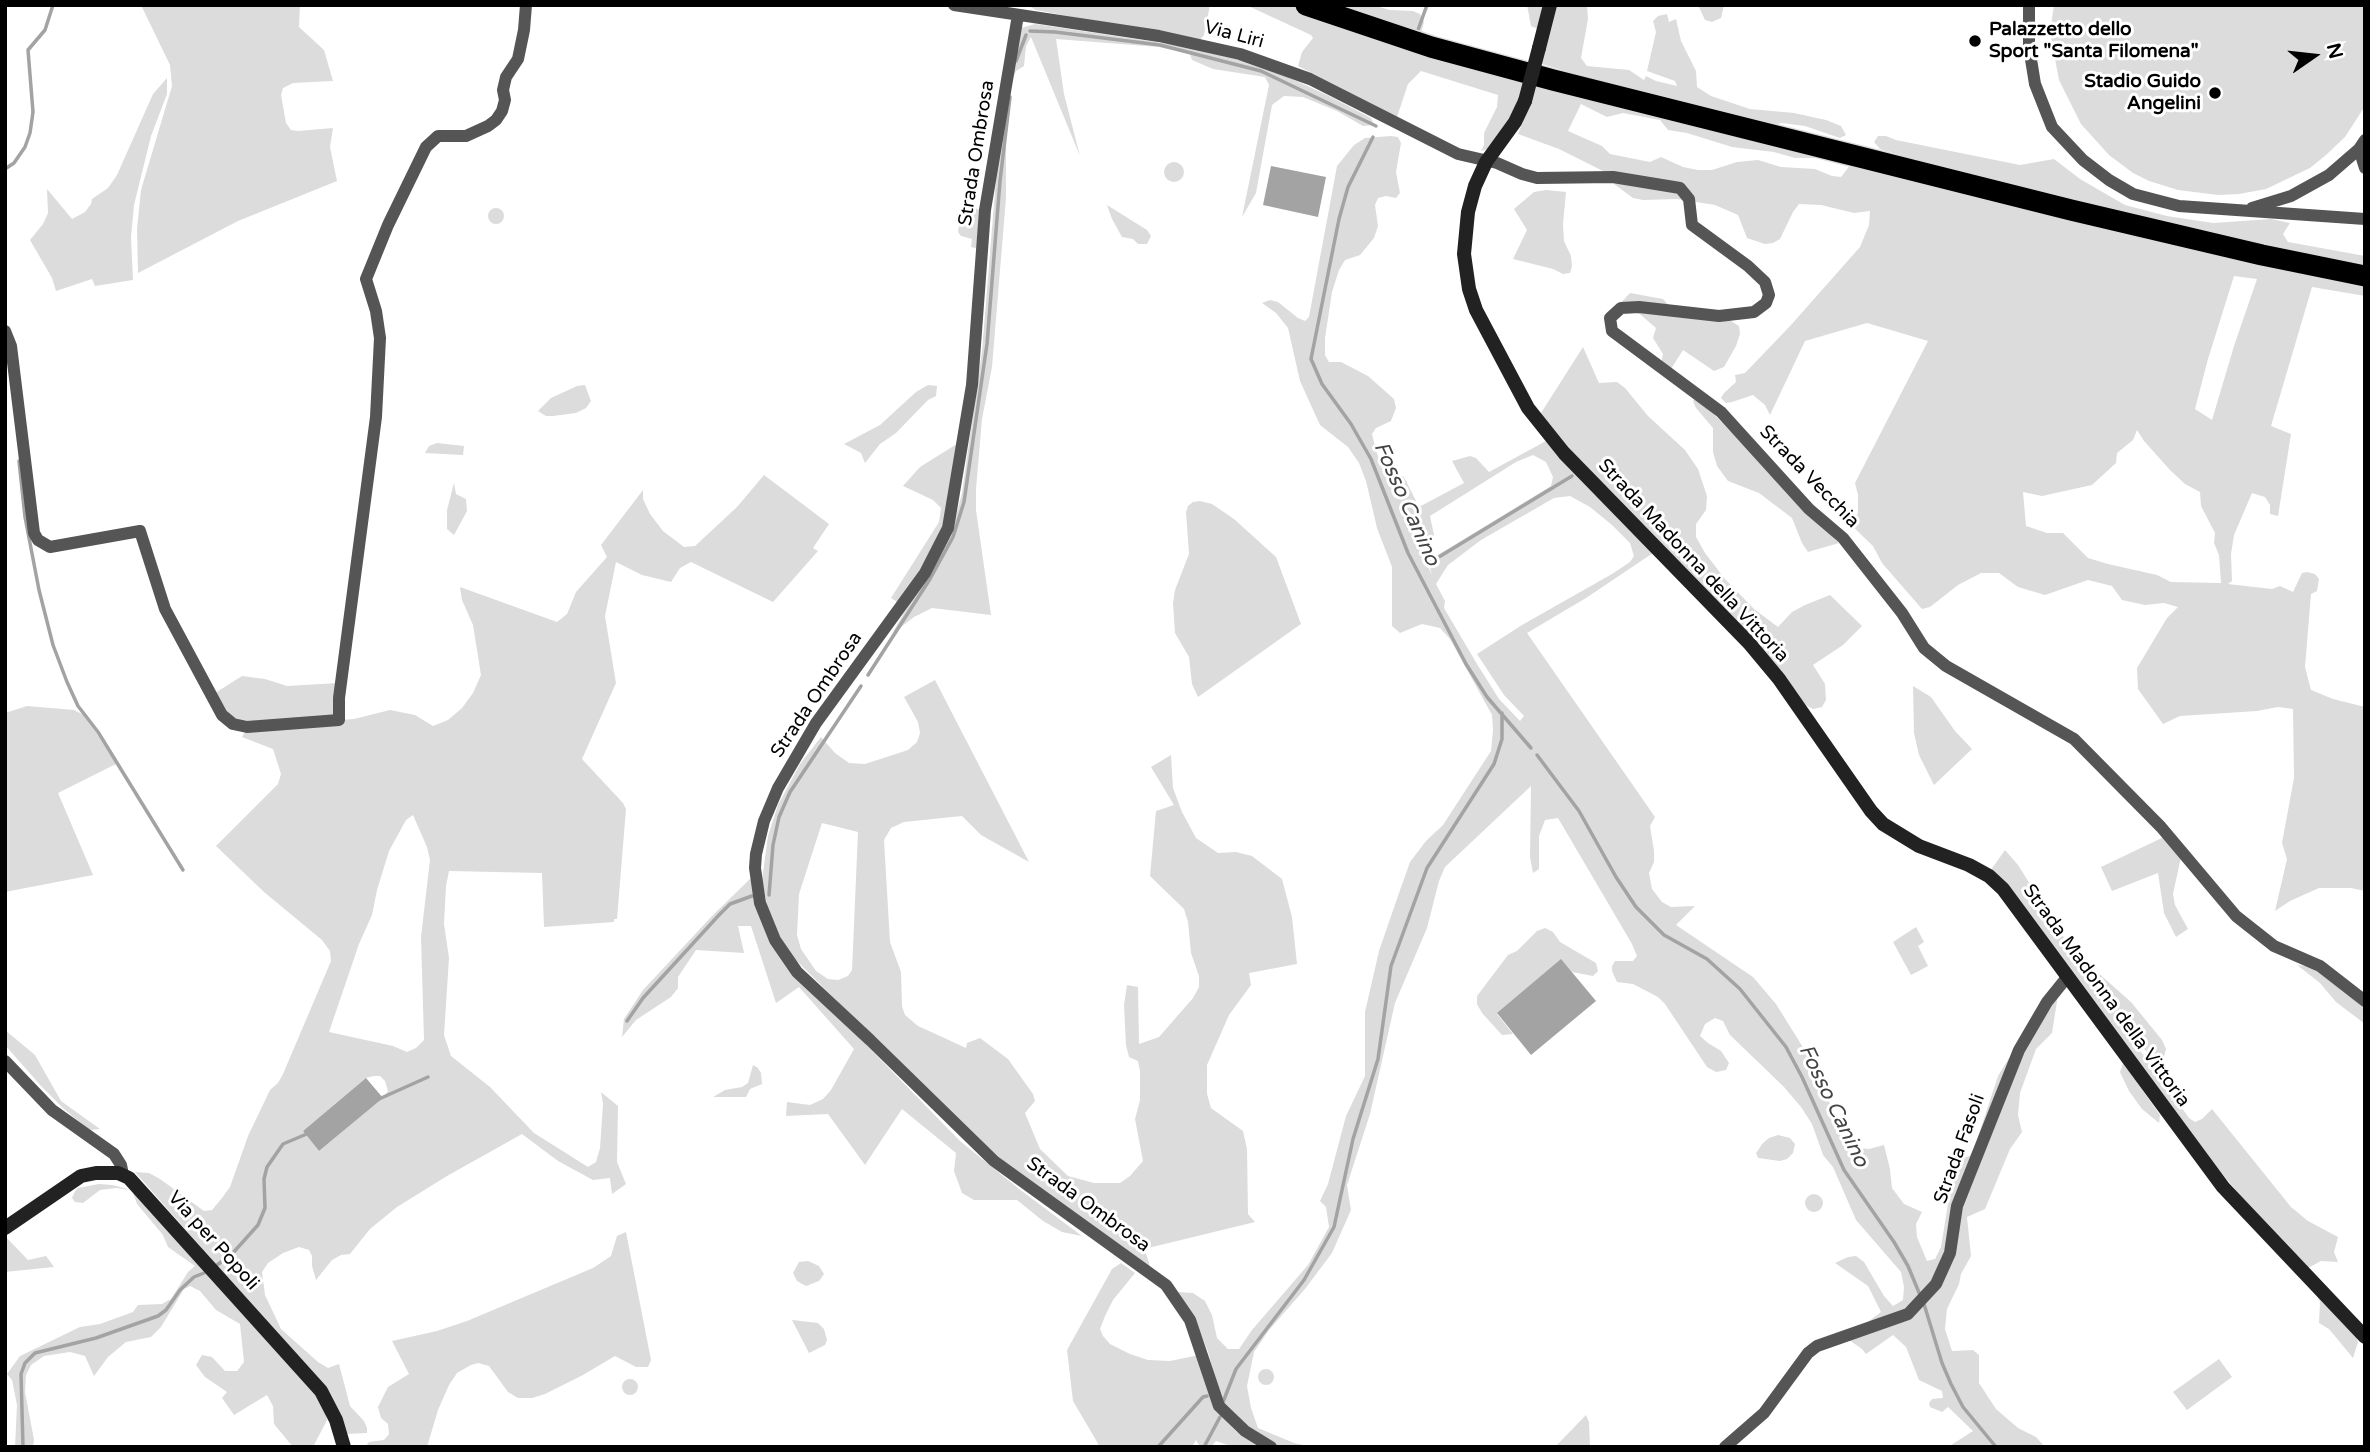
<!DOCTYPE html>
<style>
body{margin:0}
#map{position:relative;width:2370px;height:1452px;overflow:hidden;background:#fff;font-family:"Varela Round",sans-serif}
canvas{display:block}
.frame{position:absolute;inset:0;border:7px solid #000;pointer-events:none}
.north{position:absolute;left:2279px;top:21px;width:70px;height:70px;-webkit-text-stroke:5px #fff;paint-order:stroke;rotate:76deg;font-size:19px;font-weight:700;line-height:28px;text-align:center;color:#000}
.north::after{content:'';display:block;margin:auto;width:24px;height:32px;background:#000;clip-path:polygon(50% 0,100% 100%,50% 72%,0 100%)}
</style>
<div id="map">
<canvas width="2370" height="1452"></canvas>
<div class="frame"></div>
<div class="north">N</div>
</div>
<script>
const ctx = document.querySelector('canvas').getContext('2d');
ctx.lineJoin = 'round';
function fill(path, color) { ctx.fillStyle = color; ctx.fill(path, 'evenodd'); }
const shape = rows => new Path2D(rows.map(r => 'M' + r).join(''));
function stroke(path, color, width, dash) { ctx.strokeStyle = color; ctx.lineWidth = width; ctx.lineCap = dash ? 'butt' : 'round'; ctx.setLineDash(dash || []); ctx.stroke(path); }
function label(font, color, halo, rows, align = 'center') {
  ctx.font = font + ' "Varela Round",sans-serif'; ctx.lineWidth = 6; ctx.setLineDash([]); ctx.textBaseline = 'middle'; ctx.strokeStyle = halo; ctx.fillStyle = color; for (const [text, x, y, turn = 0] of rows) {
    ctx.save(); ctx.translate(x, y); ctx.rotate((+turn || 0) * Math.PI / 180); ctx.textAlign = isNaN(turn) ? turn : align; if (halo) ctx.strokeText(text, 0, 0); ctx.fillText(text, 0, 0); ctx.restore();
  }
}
fill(shape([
 [141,5,300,5,299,27,324,50,333,81,293,83,283,88,281,95,286,123,291,130,298,131,333,128,330,147,337,181,238,221,138,273,137,229,141,190,172,86,170,65],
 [1027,5,1210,5,1204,35,1199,41,1036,10],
 [1246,5,1291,5,1309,13,1526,80,1518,108,1491,148,1481,151,1484,145,1484,133,1497,107,1498,95,1421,71,1408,84,1397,117,1298,66,1302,52,1313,38,1311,35],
 [1333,5,1372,5,1390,10,1413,11,1420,14,1424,22,1420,36],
 [1527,5,1547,5,1540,30,1531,26],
 [1556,5,1587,5,1588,19,1581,58,1587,66,1629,70,1644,80,1646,76,1656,81,1677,86,1675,81,1647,71,1656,32,1653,21,1658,16,1667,14,1669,22,1676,19,1681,41,1696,71,1697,87,1711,96,1750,109,1794,113,1826,120,1841,126,1846,135,1840,138,1805,126,1782,123,1768,126,1628,90,1542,64],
 [1698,5,1724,5,1721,18,1712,22,1705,20],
 [2054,5,2365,5,2365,106,2345,137,2326,155,2310,168,2266,189,2239,194,2218,195,2178,190,2149,181,2133,173,2109,155,2081,124,2059,80,2050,32],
 [1035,24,1176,45,1245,61,1275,71,1329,96,1371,118,1374,125,1363,126,1337,111,1303,97,1284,96,1272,105,1256,193,1242,217,1269,85,1265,77,1213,69,1192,60,1190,54,1159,47,1056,39,1064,94,1080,156,1031,37,1026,46,1024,66,1016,71,1011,83,1021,28],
 [167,78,167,94,151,136,134,205,131,237,133,280,95,286,92,279,56,291,52,278,30,240,43,224,48,213,47,189,72,219,85,212,91,204,92,199,108,188,117,175,153,94],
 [1538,82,1830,158,1795,158,1774,152,1732,147,1687,133,1668,130,1660,120,1623,113,1607,117,1581,104,1568,131,1602,146,1610,154,1650,162,1661,157,1683,167,1698,170,1712,170,1737,162,1758,160,1781,167,1815,169,1832,176,1841,177,1851,164,2365,283,2365,296,2312,287,2271,426,2291,434,2278,516,2270,514,2270,505,2265,497,2252,493,2234,535,2231,554,2232,581,2228,584,2272,589,2280,586,2293,592,2302,573,2307,572,2315,574,2319,579,2317,591,2311,594,2305,667,2311,690,2333,699,2365,707,2365,891,2351,888,2319,888,2290,901,2275,911,2287,859,2282,843,2294,778,2293,709,2278,707,2257,711,2180,716,2163,724,2138,689,2137,668,2167,618,2178,607,2164,603,2145,605,2122,600,2112,586,2088,580,2045,595,2018,587,1999,573,1981,573,1958,585,1930,607,1922,609,1882,563,1873,546,1851,525,1858,513,1858,495,1855,483,1928,341,1867,323,1805,341,1770,415,1765,405,1753,395,1732,402,1726,403,1721,398,1724,393,1736,382,1735,375,1745,373,1791,325,1860,247,1869,225,1870,211,1854,213,1821,205,1799,204,1793,212,1780,239,1773,243,1765,244,1747,238,1738,215,1715,205,1677,199,1643,200,1633,198,1614,184,1607,173,1559,149,1518,134],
 [2234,276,2257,279,2234,346,2212,420,2195,409,2208,359],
 [2137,430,2144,441,2170,470,2185,484,2200,492,2201,506,2215,533,2214,543,2219,555,2221,583,2171,582,2157,575,2108,564,2088,558,2063,533,2047,533,2026,526,2023,492,2042,496,2092,485,2116,463,2117,453,2133,440],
 [1006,112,1006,198,992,367,982,419,976,489,976,510,991,615,932,608,914,617,892,634,953,527,962,493,982,351,997,167],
 [1391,136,1398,137,1401,143,1396,172,1400,193,1396,198,1386,196,1378,198,1375,205,1378,226,1374,238,1360,255,1345,260,1339,270,1332,292,1325,338,1325,355,1329,362,1341,362,1368,376,1394,399,1396,408,1391,421,1376,428,1372,434,1377,454,1385,469,1404,477,1419,507,1464,483,1452,461,1470,456,1476,458,1489,472,1546,441,1653,553,1586,598,1527,633,1655,817,1650,826,1654,851,1654,862,1649,873,1652,889,1662,902,1671,907,1695,906,1676,925,1753,977,1776,1004,1814,1065,1834,1113,1849,1134,1861,1148,1869,1149,1884,1145,1890,1169,1892,1188,1904,1204,1922,1212,1916,1224,1917,1237,1927,1261,1935,1259,1941,1247,1952,1179,1965,1157,1970,1156,1976,1143,1998,1076,2009,1058,2015,1064,2058,995,2052,1033,2036,1049,2020,1093,2018,1115,2022,1132,2010,1149,1985,1209,1967,1217,1971,1256,1961,1274,1959,1284,1947,1309,1945,1329,1952,1351,1973,1350,1979,1355,1979,1383,1996,1409,2018,1428,2036,1437,2045,1447,1948,1447,1973,1431,1948,1407,1942,1412,1930,1407,1929,1403,1932,1399,1943,1398,1942,1391,1919,1380,1906,1347,1893,1335,1866,1354,1862,1349,1842,1335,1864,1325,1881,1312,1868,1286,1835,1263,1848,1257,1856,1256,1864,1262,1884,1296,1893,1306,1903,1300,1904,1287,1901,1272,1856,1220,1833,1167,1823,1155,1812,1124,1801,1107,1784,1087,1730,1035,1723,1021,1715,1018,1705,1024,1700,1036,1708,1043,1721,1051,1729,1063,1726,1070,1716,1072,1707,1067,1665,1004,1658,997,1633,984,1617,982,1612,971,1612,966,1615,961,1633,961,1637,956,1632,944,1558,818,1545,820,1539,836,1539,869,1533,873,1530,857,1531,786,1445,867,1439,881,1427,928,1395,1003,1370,1114,1347,1185,1351,1210,1332,1253,1305,1289,1269,1330,1254,1352,1247,1386,1251,1408,1258,1428,1294,1443,1313,1447,1281,1447,1262,1439,1241,1423,1221,1399,1208,1352,1196,1321,1178,1292,1193,1293,1205,1301,1212,1315,1217,1338,1228,1349,1239,1349,1252,1330,1308,1265,1329,1227,1326,1207,1320,1201,1328,1184,1346,1116,1365,1076,1365,1012,1379,951,1399,893,1410,862,1426,841,1443,825,1491,751,1493,730,1492,715,1450,639,1440,628,1422,624,1400,633,1392,626,1392,567,1377,528,1366,481,1359,463,1348,447,1320,425,1300,381,1288,328,1276,313,1262,303,1270,300,1278,302,1298,318,1305,321,1309,317,1337,166,1354,145,1365,138],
 [1533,455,1546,462,1553,477,1551,486,1428,561,1432,575,1420,550,1434,535,1430,516,1516,462],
 [1570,496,1590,507,1612,525,1630,543,1634,556,1630,562,1612,574,1522,625,1477,654,1504,695,1524,716,1520,721,1499,699,1477,664,1444,608,1445,601,1436,584,1448,565,1481,540,1554,498],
 [1878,136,1886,136,1896,140,2020,165,2054,159,2080,179,2125,205,2167,216,2213,223,2271,219,2290,223,2283,234,2288,242,2365,256,2365,270,1990,182,1880,149,1874,142],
 '1164 172a10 10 0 1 1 20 0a10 10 0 1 1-20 0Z',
 [1546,190,1566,192,1563,224,1564,241,1571,256,1572,266,1570,273,1563,274,1553,269,1513,259,1527,230,1514,209,1534,192],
 [1107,205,1147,230,1151,236,1147,244,1138,244,1133,239,1122,237,1112,219],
 [972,206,979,210,978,247,975,248,971,247,972,239,961,236,958,232,960,215],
 '488 216a8 8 0 1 1 16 0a8 8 0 1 1-16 0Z',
 [1630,293,1663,299,1673,310,1718,313,1739,326,1740,334,1736,346,1724,367,1714,371,1683,350,1669,372,1661,364,1663,354,1653,338,1656,328,1628,304,1616,308],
 [1583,347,1599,383,1617,382,1625,388,1648,416,1685,450,1698,469,1707,496,1706,510,1696,524,1696,537,1705,553,1725,579,1754,609,1778,627,1792,612,1805,605,1830,595,1862,626,1843,645,1813,665,1825,684,1826,700,1822,707,1813,709,1804,704,1548,426,1541,413],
 [585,385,591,401,586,408,576,413,553,416,546,416,538,411,551,398,577,386],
 [928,385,937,386,936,396,928,400,896,433,880,444,865,463,861,453,844,444,880,425,916,392],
 [1695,398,1701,401,1839,543,1808,552,1802,543,1792,518,1759,493,1728,481,1717,466,1713,452,1713,428,1696,408,1693,401],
 [960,442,947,526,900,604,891,598,939,522,941,508,933,500,903,486,920,467],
 [437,443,464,446,463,455,425,453,429,446],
 [764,475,829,524,813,548,818,551,773,602,691,562,680,568,671,582,642,575,616,562,605,616,616,683,582,759,623,803,626,809,617,919,614,919,614,922,544,927,542,873,449,871,446,886,444,924,449,958,444,1035,451,1056,490,1087,534,1133,588,1167,596,1162,600,1148,603,1104,601,1092,618,1106,617,1162,626,1184,612,1194,610,1178,593,1180,558,1161,522,1134,447,1176,397,1207,370,1229,350,1254,341,1255,332,1260,316,1280,312,1266,312,1256,309,1250,299,1247,283,1253,268,1263,262,1272,265,1295,281,1329,318,1362,328,1368,339,1364,350,1406,364,1421,367,1428,367,1433,346,1434,221,1270,135,1172,149,1173,160,1179,204,1211,212,1210,222,1198,230,1187,248,1136,270,1090,278,1083,283,1074,331,961,330,951,322,940,264,892,216,846,278,784,281,774,273,749,242,737,247,728,236,726,212,695,242,676,265,679,287,686,338,683,340,720,354,719,390,710,415,715,433,726,448,720,462,708,473,693,481,675,473,625,462,600,460,587,557,622,567,614,576,592,607,557,601,545,643,490,643,499,650,514,663,531,684,547,695,546,737,507],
 [413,815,427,847,430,860,421,937,424,1040,416,1048,407,1052,393,1046,329,1032,359,944,372,915,377,890,389,851,406,820],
 [374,1076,380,1076,385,1081,388,1091,383,1098,319,1151,303,1131,366,1078],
 [454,483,456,494,466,499,467,511,454,535,447,529,447,510],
 [1200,501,1212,504,1234,519,1276,557,1301,624,1198,697,1192,684,1189,657,1175,633,1173,603,1175,590,1189,554,1186,512,1188,506,1193,502],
 [935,680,1029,862,981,835,962,816,904,822,891,828,884,840,890,942,901,972,902,1006,905,1015,918,1026,966,1048,967,1043,980,1038,1008,1059,1033,1094,1035,1101,1025,1113,1040,1149,1068,1176,1094,1183,1120,1183,1130,1176,1143,1161,1135,1119,1140,1100,1140,1071,1138,1061,1129,1057,1126,1045,1124,1005,1127,985,1138,987,1139,1044,1159,1037,1193,998,1199,987,1199,976,1191,953,1188,922,1184,909,1150,876,1156,811,1174,805,1151,767,1171,755,1173,788,1182,812,1196,838,1218,853,1236,852,1252,856,1282,879,1292,917,1297,964,1249,973,1251,985,1229,1015,1207,1065,1207,1094,1211,1108,1243,1131,1247,1149,1248,1214,1255,1222,1144,1249,1149,1262,1150,1271,995,1160,795,959,771,926,762,880,768,836,778,805,800,764,821,737,835,753,849,763,865,764,908,750,917,742,920,733,918,722,904,697],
 [822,823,858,832,852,970,848,976,838,980,828,979,816,971,801,949,797,935,799,894],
 [1913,686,1931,697,1955,731,1972,749,1934,785,1919,755,1914,733],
 [27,706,74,710,82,714,93,728,116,764,58,793,93,875,5,892,5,713],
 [2166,836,2181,857,2173,894,2175,905,2188,929,2176,937,2164,913,2158,873,2112,891,2101,867],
 [2005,850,2018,865,2062,935,2078,955,2131,1002,2162,1040,2166,1049,2164,1057,2159,1061,2155,1059,2144,1049,2138,1048,2189,1118,2195,1122,2202,1119,2212,1109,2291,1207,2308,1221,2338,1237,2334,1252,2338,1262,2321,1261,2308,1268,2258,1217,2201,1148,2071,973,2026,909,1991,870],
 [750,879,753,881,761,919,842,1020,960,1141,1019,1189,1082,1236,1062,1232,1043,1221,1017,1200,974,1200,962,1193,954,1171,956,1153,902,1109,865,1165,828,1114,786,1116,787,1102,810,1105,823,1099,831,1090,854,1049,799,987,776,1003,751,926,738,926,744,953,696,950,678,977,678,988,671,997,636,1020,622,1037,624,1019,643,990,712,916],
 [1916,927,1924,942,1918,946,1928,966,1911,975,1893,942],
 [1545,928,1553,932,1560,942,1596,963,1598,971,1593,976,1572,972,1561,960,1497,1014,1513,1034,1502,1035,1482,1013,1477,1004,1477,996,1508,955,1517,951,1537,931],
 [2297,965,2313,967,2365,1004,2365,1024,2336,1002,2320,983],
 [5,1030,35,1055,61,1101,100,1129,89,1130,64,1109,41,1086,5,1045],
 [2123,1063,2160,1115,2159,1123,2142,1109,2129,1091,2120,1072],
 [753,1065,758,1068,761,1073,762,1084,750,1089,746,1097,713,1097,725,1090,742,1087,748,1083],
 [1778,1135,1790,1138,1795,1144,1793,1153,1787,1159,1780,1161,1758,1158,1756,1153,1763,1143,1769,1138],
 [99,1184,112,1185,132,1190,314,1388,326,1413,327,1420,313,1447,293,1447,274,1424,273,1406,267,1395,234,1415,222,1398,227,1392,205,1377,196,1365,202,1355,212,1357,225,1371,237,1371,244,1362,240,1324,216,1310,200,1291,190,1286,184,1289,161,1327,151,1337,126,1342,108,1357,94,1376,85,1356,70,1352,44,1356,31,1365,26,1375,25,1392,34,1440,33,1447,15,1447,17,1405,12,1380,7,1374,20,1356,80,1327,100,1324,133,1312,138,1305,162,1304,171,1299,188,1272,195,1266,168,1247,163,1235,137,1204,132,1190,116,1188,100,1190,83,1203,75,1202,72,1198,75,1191,78,1188],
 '1805 1203a9 9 0 1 1 18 0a9 9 0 1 1-18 0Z',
 [626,1232,651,1360,648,1367,636,1367,615,1356,583,1375,545,1394,532,1398,518,1398,508,1392,489,1366,478,1363,471,1365,457,1373,449,1385,438,1410,427,1447,365,1447,369,1442,384,1440,389,1434,388,1424,381,1418,378,1407,388,1387,409,1374,392,1341,437,1331,467,1321,593,1268,611,1256,617,1236],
 [5,1236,28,1260,46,1256,54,1267,5,1272],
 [808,1261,819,1266,824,1274,819,1281,806,1286,797,1281,793,1273,799,1262],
 [1121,1263,1135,1273,1113,1300,1105,1316,1100,1329,1103,1336,1110,1344,1130,1354,1148,1360,1170,1361,1199,1355,1225,1419,1236,1431,1261,1447,1234,1447,1216,1441,1211,1447,1200,1447,1196,1440,1192,1447,1100,1447,1073,1401,1067,1350,1112,1269],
 [2315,1291,2355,1333,2358,1342,2353,1358,2329,1329,2319,1323,2320,1302],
 [792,1320,818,1323,824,1329,827,1340,825,1345,809,1353],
 [2219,1359,2232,1377,2187,1410,2173,1392],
 '1258 1377a8 8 0 1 1 16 0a8 8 0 1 1-16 0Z',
 '622 1387a8 8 0 1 1 16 0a8 8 0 1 1-16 0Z',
 [1586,1415,1589,1422,1590,1447,1555,1447]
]), '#dcdcdc');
fill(shape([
 [1271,166,1326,177,1318,217,1263,205],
 [1561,959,1596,1001,1531,1055,1497,1013],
 [366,1078,383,1098,319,1151,303,1131]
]), '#a3a3a3');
stroke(shape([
 [1418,30,1427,5],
 [1030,31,1055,32,1160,45,1261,71,1376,126],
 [1016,61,1026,35],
 [1373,137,1348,187,1339,219,1311,359,1322,384,1351,424,1371,459,1408,553,1466,664,1487,697,1531,748],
 [5,169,14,163,25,147,30,133,33,112,28,50,45,30,53,5],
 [19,461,25,517,39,590,53,645,67,682,78,706,98,732,183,870],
 [1429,563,1572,476],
 [868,675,930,579,953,537,964,502,987,344,1000,181,1010,97],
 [1537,755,1579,811,1616,877,1636,907,1664,935,1707,959,1740,989,1786,1047,1802,1077,1844,1170,1894,1242,1908,1266,1920,1295],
 [769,895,773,845,779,817,790,792,861,686],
 [627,1021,643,998,719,915,730,904,752,896],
 [379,1099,428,1077],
 [217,1265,232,1254,258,1225,265,1208,264,1179,267,1167,283,1144,309,1133],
 [1924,1304,1942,1363,1951,1384,1963,1407,1996,1447],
 [1223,1402,1236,1369,1304,1280,1334,1227,1353,1139,1378,1059,1391,966,1427,868,1494,764,1502,739,1502,713],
 [23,1447,21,1374,25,1363,35,1353,96,1338,158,1316,166,1310,180,1290,194,1277,204,1273],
 [1158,1447,1203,1397,1207,1396],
 [1204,1447,1220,1417]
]), '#a3a3a3', 3.5);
const highway = shape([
 [1306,5,1431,47,1553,80,2071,210,2262,255,2365,276]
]);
stroke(highway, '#dbdbdb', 24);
stroke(shape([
 [954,5,1159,36,1240,54,1310,79,1458,154,1497,163,1522,174,1537,178,1613,177,1680,188,1689,199,1692,225,1748,266,1765,282,1769,295,1766,303,1754,312,1719,316,1639,307,1621,308,1610,318,1612,331,1721,412,1809,509,1843,538,1902,613,1924,648,1946,666,2074,739,2161,827,2236,916,2274,946,2320,966,2365,1001],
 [2029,5,2029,47,2035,84,2052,127,2083,160,2109,180,2133,194,2179,206,2365,219],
 [1018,15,985,210,972,385,948,528,925,573,816,723,778,788,764,821,756,854,755,868,760,903,775,940,797,972,870,1040,994,1161,1166,1285,1190,1320,1219,1406,1245,1431,1271,1447],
 [2359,149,2365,168],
 [2252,208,2291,196,2329,175,2359,149,2365,140],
 [5,331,11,346,34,533,38,540,50,547,140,531,165,609,222,715,233,724,247,727,339,720,339,698,376,417,380,338,376,311,366,279,388,225,426,147,438,136,466,136,488,126,496,120,502,111,505,100,503,90,506,77,518,59,524,30,526,5],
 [5,1061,52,1110,114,1154,121,1165,123,1175],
 [1725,1447,1764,1413,1808,1353,1817,1346,1908,1314,1936,1284,1950,1253,1957,1206,2019,1050,2047,1002,2068,976]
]), '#555', 12);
stroke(shape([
 [1539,48,1550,5],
 [1525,101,1515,122,1486,162,1475,186,1468,212,1464,254,1469,289,1476,310,1528,408,1564,453,1749,643,1779,679,1871,811,1883,824,1919,846,1969,865,1989,876,2003,889,2223,1187,2365,1337],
 [5,1228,81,1176,96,1173,118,1173,129,1178,321,1391,336,1420,344,1447]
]), '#222', 14);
stroke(highway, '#000', 21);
stroke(shape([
 [1525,101,1539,48]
]), '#222', 14);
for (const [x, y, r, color] of [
 [1975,41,7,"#000"],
 [2215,93,7,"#000"]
]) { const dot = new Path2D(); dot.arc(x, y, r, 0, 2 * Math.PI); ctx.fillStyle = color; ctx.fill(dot); stroke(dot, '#fff', 2.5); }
label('bold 19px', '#000', '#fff', [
 ["Palazzetto dello",1989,30],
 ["Sport \"Santa Filomena\"",1989,52],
 ["Stadio Guido",2201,82,"right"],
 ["Angelini",2201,104,"right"]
], 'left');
label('19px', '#000', '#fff', [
 ["Via Liri",1234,35,15],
 ["Strada Ombrosa",977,153,-81],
 ["Strada Vecchia",1809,477,46],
 ["Strada Madonna della Vittoria",1693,561,47],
 ["Strada Ombrosa",817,695,-56],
 ["Strada Madonna della Vittoria",2106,996,54],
 ["Strada Fasoli",1960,1149,-70],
 ["Strada Ombrosa",1088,1205,36],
 ["Via per Popoli",213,1241,48]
]);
label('italic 21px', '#444', '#fff', [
 ["Fosso Canino",1406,504,66],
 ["Fosso Canino",1833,1106,64]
]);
</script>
